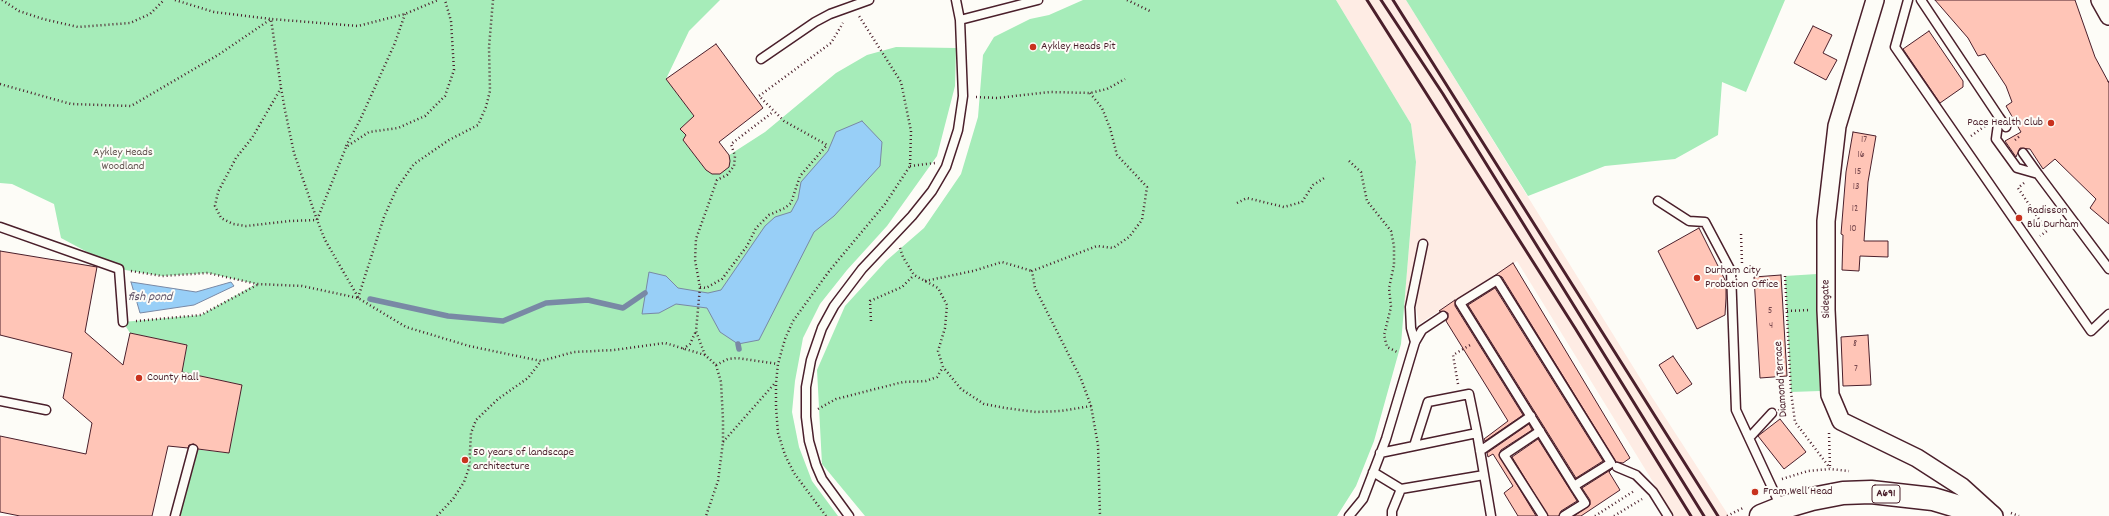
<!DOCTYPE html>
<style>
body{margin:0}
canvas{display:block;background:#fdfcf7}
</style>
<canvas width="2109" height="516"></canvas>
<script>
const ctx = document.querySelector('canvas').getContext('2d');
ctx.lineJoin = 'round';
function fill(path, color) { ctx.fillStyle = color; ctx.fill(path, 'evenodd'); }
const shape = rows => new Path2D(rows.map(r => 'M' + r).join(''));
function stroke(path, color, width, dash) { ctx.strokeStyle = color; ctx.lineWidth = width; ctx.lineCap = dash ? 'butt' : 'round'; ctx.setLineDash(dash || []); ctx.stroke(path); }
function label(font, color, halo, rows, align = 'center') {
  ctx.font = font + ' Dekko,sans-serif'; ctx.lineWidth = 4; ctx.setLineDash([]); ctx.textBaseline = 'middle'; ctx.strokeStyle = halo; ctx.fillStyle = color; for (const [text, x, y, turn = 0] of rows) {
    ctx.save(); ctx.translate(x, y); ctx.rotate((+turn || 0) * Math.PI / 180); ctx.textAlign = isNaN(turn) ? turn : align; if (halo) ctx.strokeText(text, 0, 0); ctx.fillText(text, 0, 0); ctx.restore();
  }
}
fill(shape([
 [1336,0,1406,0,1650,394,1729,516,1674,516,1517,261,1419,324,1416,307,1404,308,1416,162,1411,124]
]), '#feece4');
fill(shape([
 [0,0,720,0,689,31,666,79,694,116,681,129,686,135,683,140,706,170,765,132,836,73,867,55,896,47,956,48,955,86,937,156,887,226,847,270,820,304,803,338,795,381,792,412,799,447,812,481,838,516,175,516,193,449,229,453,242,385,178,371,184,362,187,345,130,333,123,322,201,315,256,284,208,273,162,276,119,269,61,238,54,204,12,184,0,183],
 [1083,0,1336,0,1411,124,1416,162,1401,344,1374,441,1356,486,1337,516,865,516,822,464,817,370,845,306,886,261,924,228,961,174,978,117,983,55,994,37,1030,19,1049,15],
 [1406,0,1785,0,1746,92,1722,82,1718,135,1675,159,1605,166,1528,196],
 [1817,274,1820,391,1791,392,1785,276]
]), '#a6ecb9');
const water = shape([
 [862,121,882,142,880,166,834,216,814,232,759,340,738,344,720,332,707,308,676,304,659,313,642,314,649,272,666,276,678,288,708,293,721,290,765,226,775,217,791,212,798,199,801,182,828,151,836,132,862,121],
 [131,282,196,292,231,282,234,286,194,305,140,313,131,282]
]);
fill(water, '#98cff7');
stroke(water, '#7989a5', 1);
stroke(shape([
 [370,299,448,316,503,321,546,303,588,300,623,308,645,293],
 [738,344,739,349]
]), '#7989a5', 5.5);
const building = shape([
 [1935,0,2075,0,2095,57,2109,83,2109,224,2090,208,2096,199,2055,159,2043,169,2030,149,2020,148,2016,157,2005,141,2021,132,2006,106,2012,102,2006,86,1985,54,1978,56,1968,38,1935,0],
 [1813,26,1832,35,1823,53,1837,60,1826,80,1794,63,1813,26],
 [1929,31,1963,81,1963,87,1940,103,1903,49,1929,31],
 [716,44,763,108,719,142,729,155,730,161,729,167,720,174,712,174,706,170,683,140,686,135,680,129,694,116,666,79,716,44],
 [1853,132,1876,136,1868,182,1864,241,1888,241,1888,257,1860,256,1859,271,1842,270,1843,235,1841,234,1846,172,1853,132],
 [1699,228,1726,282,1726,298,1725,315,1697,329,1658,251,1699,228],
 [0,251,97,267,85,332,123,365,130,333,187,345,182,372,242,385,229,453,198,449,194,444,189,445,188,448,168,446,152,516,20,516,0,512,0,436,86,454,92,423,63,398,72,353,0,335,0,251],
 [1513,263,1630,458,1623,463,1616,462,1502,277,1497,275,1494,276,1513,263],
 [1781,275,1787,376,1760,378,1754,277,1781,275],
 [1495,288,1603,461,1576,478,1468,305,1495,288],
 [1455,300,1455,306,1523,415,1485,441,1484,439,1508,421,1446,321,1448,318,1448,313,1439,311,1455,300],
 [1868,335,1871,385,1843,386,1841,337,1868,335],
 [1673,356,1692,384,1677,394,1659,365,1673,356],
 [1780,419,1806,452,1784,469,1758,436,1780,419],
 [1529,424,1532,430,1501,450,1499,455,1536,516,1518,516,1504,493,1513,486,1493,454,1488,457,1487,453,1529,424],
 [1538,439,1577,501,1561,511,1559,516,1548,516,1512,457,1538,439],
 [1612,469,1609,472,1620,490,1581,516,1574,516,1590,505,1590,500,1582,488,1612,469]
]);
fill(building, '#ffc5b7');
stroke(building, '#4a1f2b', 1);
const service = shape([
 [1908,0,1895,47,2091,331,2109,314],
 [1921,0,1999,117,1996,139,2017,168,2038,174,2109,269],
 [960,20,1038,0],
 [761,59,815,22,830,14,869,0],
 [1999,117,2006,127],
 [2023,153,2038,174],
 [1658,201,1689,221,1705,222,1731,271,1736,410,1781,507],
 [0,227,119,269,123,322],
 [1497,280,1611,463,1574,486,1460,303,1497,280],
 [1415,342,1411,328,1410,307,1423,244],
 [0,401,46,410],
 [1540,431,1504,455,1543,516],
 [1749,438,1772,413],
 [1414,446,1428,402,1469,394,1477,433],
 [1480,451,1531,416],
 [1380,453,1477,433,1491,516],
 [1617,467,1636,475,1653,492,1668,516],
 [1373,472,1401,489,1484,475],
 [175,516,193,449],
 [849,516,822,479,816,465,809,441,806,417,806,387,811,360,822,328,834,306,862,269,912,216,932,191,946,167,958,130,963,96,960,20,956,0],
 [1349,516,1363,499,1386,439,1415,342,1422,330,1443,316],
 [1392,516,1392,511,1401,489],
 [1564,516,1585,503,1574,486]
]);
const minor = shape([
 [1875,0,1837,126,1826,221,1826,310,1830,395,1841,421,1917,458,1962,487,1994,516],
 [2100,0,2109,16]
]);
const trunk = shape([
 [1761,516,1781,508,1812,499,1843,493,1871,492,1933,499,1990,516]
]);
stroke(service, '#4a1f2b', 11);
stroke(minor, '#4a1f2b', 20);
stroke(trunk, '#4a1f2b', 25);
stroke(shape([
 [2,0,19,11,43,19,78,27,130,23,150,14,164,0],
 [175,0,214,12,271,19,281,88,285,110,294,153,317,220,290,221,246,226,233,224,221,218,215,206,218,192,236,158,252,138,281,88],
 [1127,0,1152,12],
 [2108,82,2109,81],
 [0,84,71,104,131,106,218,55,271,19,358,26,405,14,438,0],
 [1090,93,1102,108,1110,128,1117,155,1147,187,1142,220,1129,237,1113,248,1097,246,1032,271,1035,288,1081,379,1091,406,1098,445,1100,516],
 [976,97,997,98,1050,92,1090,93,1107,89,1125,79],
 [1971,136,1985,126],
 [2015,140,2021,135],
 [346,146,360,120,395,43,405,14],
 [1349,161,1361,172,1367,201,1391,231,1394,246,1394,265,1389,288,1391,307,1384,335,1387,347,1399,353],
 [910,166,935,163],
 [2024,183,2018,188,2047,231,2040,236],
 [1237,203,1247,198,1284,207,1302,202,1313,185,1326,177],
 [1741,234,1742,264],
 [900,248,903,257,914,275,938,288,947,305,945,328,938,351,943,367,961,389,984,404,1005,408,1036,412,1061,411,1091,406],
 [131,271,162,276,208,273,257,284,302,286,358,298,406,327,469,346,541,361,574,352,614,350,665,343,705,355,716,365,721,382,723,420,723,442,718,481,706,516],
 [1785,276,1791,392,1795,422,1830,468],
 [925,281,973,271,1002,262,1032,271],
 [700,287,706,288,722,279,747,246,756,228,769,215,785,208,791,203,800,176,827,145,784,121,759,96,831,43,843,23],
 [358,297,325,240,317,220,346,147,369,132,398,128,425,116,445,96,454,70,451,21,445,0],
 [358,298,384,217,397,188,414,164,449,140,478,125,486,107,490,91,489,47,493,0],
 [1787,311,1810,310],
 [136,321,201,315,257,285],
 [871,321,870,301,902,287,914,275],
 [683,349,690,344,696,331],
 [705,355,696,331,700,287,695,260,696,239,717,180,727,175,734,166,735,156,731,144,773,112],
 [716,365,728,359,737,358,778,364],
 [1458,384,1453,355,1472,344],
 [818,409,836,399,903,382,926,381,937,377,943,367],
 [1829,433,1830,468],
 [723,442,775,383],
 [1782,479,1808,471,1830,469,1849,471],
 [2011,513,2019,516],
 [437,516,453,499,464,482,469,468,471,433,476,420,498,399,528,378,541,361],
 [826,516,794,473,785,455,778,433,776,407,776,383,778,364,785,339,793,321,830,270,885,204,910,166,911,131,901,82,859,16],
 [1595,516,1634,491],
 [1614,516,1642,499],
 [1727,516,1743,508]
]), '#4a1f2b', 2.5, [1, 3]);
stroke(service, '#fdfcf7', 8);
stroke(minor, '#fdfcf7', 17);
stroke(trunk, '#fdfcf7', 22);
stroke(shape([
 [1367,0,1575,328,1691,516],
 [1381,0,1443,94,1704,516],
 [1393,0,1718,516]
]), '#4a1f2b', 3);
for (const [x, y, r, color] of [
 [1033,47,4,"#c8321e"],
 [2051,123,4,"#c8321e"],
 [2019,218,4,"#c8321e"],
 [1697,278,4,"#c8321e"],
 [139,378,4,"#c8321e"],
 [465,460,4,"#c8321e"],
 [1755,492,4,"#c8321e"]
]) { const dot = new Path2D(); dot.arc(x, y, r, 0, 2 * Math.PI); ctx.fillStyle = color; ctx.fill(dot); stroke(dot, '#fdfcf7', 1.5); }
label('10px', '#77484e', null, [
 ["17",1864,141],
 ["16",1861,156],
 ["15",1858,173],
 ["13",1856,188],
 ["12",1855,210],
 ["10",1853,230],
 ["5",1770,312],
 ["4",1771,327],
 ["8",1855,345],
 ["7",1856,370]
]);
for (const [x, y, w] of [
 [1886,494,28]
]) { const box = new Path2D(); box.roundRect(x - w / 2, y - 9, w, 18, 3); ctx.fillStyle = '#fdfcf7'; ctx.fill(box); stroke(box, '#4a1f2b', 1); }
label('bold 11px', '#4a1f2b', null, [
 ["A691",1886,494]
]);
label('12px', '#4a1f2b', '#fdfcf7', [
 ["Aykley Heads Pit",1041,47],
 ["Pace Health Club",2043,123,"right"],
 ["Radisson",2027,211],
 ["Blu Durham",2027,225],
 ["Durham City",1705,271],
 ["Probation Office",1705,285],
 ["County Hall",147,378],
 ["50 years of landscape",473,453],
 ["architecture",473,467],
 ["Fram Well Head",1763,492]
], 'left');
label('12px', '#61524e', '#fdfcf7', [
 ["Aykley Heads",123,153],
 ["Woodland",123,167]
]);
label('12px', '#4a1f2b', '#fdfcf7', [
 ["Sidegate",1827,299,-91],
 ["Diamond Terrace",1782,379,-94]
]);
label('italic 13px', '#615468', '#fdfcf7', [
 ["fish pond",150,298]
]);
</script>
